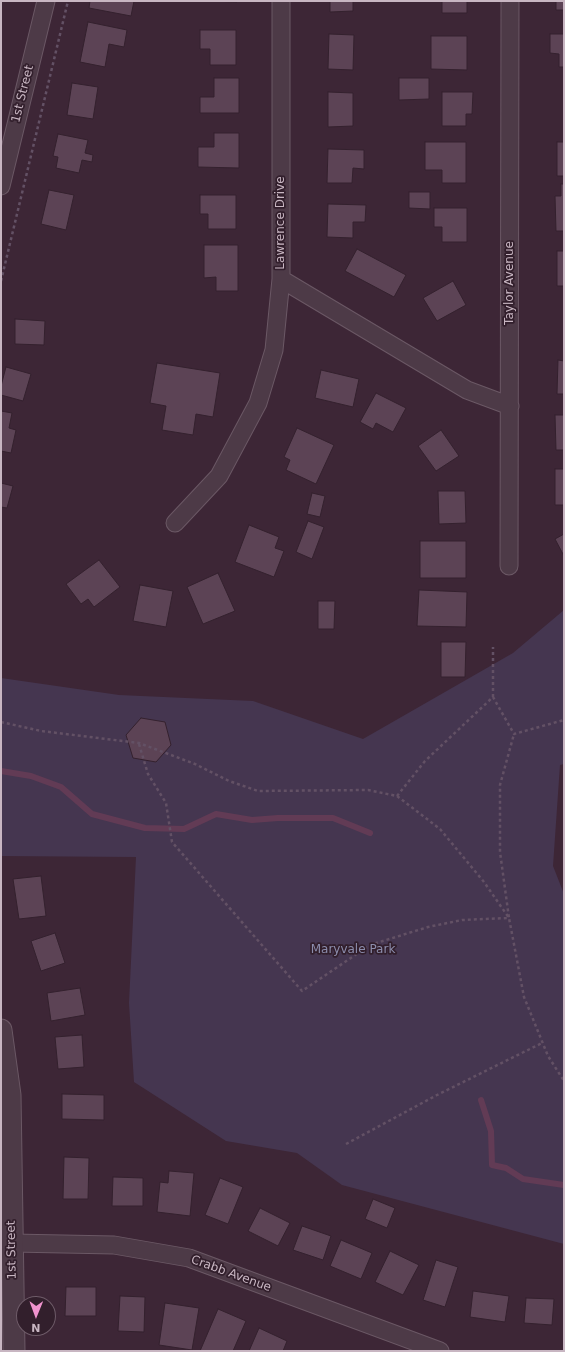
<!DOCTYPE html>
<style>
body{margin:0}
#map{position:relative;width:565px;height:1352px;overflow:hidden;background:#3d2636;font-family:"DejaVu Sans",sans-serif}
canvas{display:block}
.frame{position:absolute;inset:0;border:2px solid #c8b6c2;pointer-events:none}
.north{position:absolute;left:16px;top:1296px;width:40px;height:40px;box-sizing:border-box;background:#321f2c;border:1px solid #6e5b68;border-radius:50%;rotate:181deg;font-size:11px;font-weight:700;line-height:16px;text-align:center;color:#c8b6c2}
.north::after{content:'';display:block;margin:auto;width:14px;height:18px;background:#f093ce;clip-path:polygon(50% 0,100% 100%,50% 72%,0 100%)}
</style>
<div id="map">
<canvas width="565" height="1352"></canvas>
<div class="frame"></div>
<div class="north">N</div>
</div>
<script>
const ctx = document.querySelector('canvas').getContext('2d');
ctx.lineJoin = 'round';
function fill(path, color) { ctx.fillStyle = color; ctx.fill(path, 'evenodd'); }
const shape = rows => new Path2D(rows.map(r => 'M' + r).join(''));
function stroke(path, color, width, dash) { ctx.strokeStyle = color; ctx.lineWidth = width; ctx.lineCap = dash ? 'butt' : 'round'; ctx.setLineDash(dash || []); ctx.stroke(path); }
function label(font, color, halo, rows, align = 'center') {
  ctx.font = font + ' "DejaVu Sans",sans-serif'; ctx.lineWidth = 3.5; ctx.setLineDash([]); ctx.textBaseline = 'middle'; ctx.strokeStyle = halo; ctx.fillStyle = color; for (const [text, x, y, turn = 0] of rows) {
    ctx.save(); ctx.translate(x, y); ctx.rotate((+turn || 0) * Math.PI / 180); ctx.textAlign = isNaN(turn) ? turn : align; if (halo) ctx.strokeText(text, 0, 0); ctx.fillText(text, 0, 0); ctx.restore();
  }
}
fill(shape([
 [564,610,564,764,560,765,553,866,564,894,564,1244,342,1185,297,1153,226,1141,134,1082,129,1003,136,857,1,856,1,678,119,695,253,701,363,739,513,653]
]), '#453650');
stroke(shape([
 [1,771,31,776,61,787,92,814,145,828,184,829,216,814,252,820,278,818,333,818,370,833],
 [481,1100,491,1131,492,1165,506,1168,523,1179,564,1185]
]), '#623b55', 6);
const building = shape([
 [90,1,134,1,131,16,89,8,90,1],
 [213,1,237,1,237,2,213,1],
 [330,1,353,1,353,11,330,12,330,1],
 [442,1,467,1,467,13,442,13,442,1],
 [556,1,564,1,564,10,556,10,556,1],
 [88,22,127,30,124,47,109,44,105,67,80,62,88,22],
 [200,30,236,30,236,65,210,65,210,49,200,49,200,30],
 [329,34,354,35,353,70,328,69,329,34],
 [550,34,564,34,564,67,559,67,559,54,550,53,550,34],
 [431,36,467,36,467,70,431,69,431,36],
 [214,78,239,78,239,113,200,113,200,97,214,97,214,78],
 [399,78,429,78,429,99,399,100,399,78],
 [72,83,98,87,93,119,67,115,72,83],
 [328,92,353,93,353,126,328,127,328,92],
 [442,92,473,92,472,114,466,114,466,126,442,126,442,92],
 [214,133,239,133,239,168,198,167,198,147,214,147,214,133],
 [58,134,88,140,85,153,93,155,92,162,82,160,79,173,56,168,58,157,53,156,58,134],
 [425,142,466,142,466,183,442,183,442,170,425,170,425,142],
 [557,142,564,142,564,176,557,176,557,142],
 [328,149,364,150,364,169,353,168,352,183,327,183,328,149],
 [561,184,564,184,564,231,556,231,555,196,561,196,561,184],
 [49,190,74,195,66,230,41,224,49,190],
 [409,192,430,192,430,209,409,208,409,192],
 [200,195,236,195,236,229,208,229,208,214,200,214,200,195],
 [328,204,366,205,365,222,353,222,353,238,327,237,328,204],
 [434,208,467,208,467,242,442,242,442,227,434,227,434,208],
 [204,245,238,245,238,291,216,291,216,277,204,278,204,245],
 [357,249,406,275,394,297,345,271,357,249],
 [557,251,564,251,564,286,557,286,557,251],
 [453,281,466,305,437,321,423,298,453,281],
 [15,319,45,321,44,345,15,344,15,319],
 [558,360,564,361,564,394,557,394,558,360],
 [157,363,220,373,213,417,196,414,193,435,162,430,166,406,150,403,157,363],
 [6,367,31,374,23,401,1,395,1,386,6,367],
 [321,370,359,379,353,407,315,398,321,370],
 [376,393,406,408,393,432,376,423,373,429,360,422,376,393],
 [1,411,12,413,9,428,16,430,11,453,1,451,1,411],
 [555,415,564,415,564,450,556,450,555,415],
 [297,428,334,445,316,484,286,470,290,460,284,457,297,428],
 [441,430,459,456,436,471,418,446,441,430],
 [555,469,564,469,564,505,555,505,555,469],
 [1,483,13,486,7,508,1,507,1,483],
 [438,491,465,491,466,523,439,524,438,491],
 [312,493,325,496,320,517,307,514,312,493],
 [308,521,324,527,312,559,296,552,308,521],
 [249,525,279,537,275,548,284,551,274,577,235,562,249,525],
 [564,534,564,556,555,539,564,534],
 [420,541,466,541,466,578,420,578,420,541],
 [99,560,120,587,94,607,88,599,81,604,66,584,99,560],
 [218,573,235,611,203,624,187,587,218,573],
 [140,585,173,591,166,627,133,621,140,585],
 [419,590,467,592,466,627,417,626,419,590],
 [318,601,335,601,334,629,318,629,318,601],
 [441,642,466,642,465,677,441,677,441,642],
 [141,718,165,722,171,745,156,762,133,758,126,735,141,718],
 [41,876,46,916,19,919,13,879,41,876],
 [55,933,65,963,41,971,31,941,55,933],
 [80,988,85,1015,51,1021,47,993,80,988],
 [82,1035,84,1067,58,1069,55,1037,82,1035],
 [62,1094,104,1095,104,1120,62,1119,62,1094],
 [64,1157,89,1158,88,1199,63,1199,64,1157],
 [169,1171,194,1173,190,1216,157,1212,160,1182,168,1183,169,1171],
 [113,1177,143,1178,143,1206,112,1206,113,1177],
 [220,1178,243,1187,228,1224,205,1215,220,1178],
 [373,1199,395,1208,387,1228,365,1219,373,1199],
 [260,1208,290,1223,278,1246,248,1231,260,1208],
 [302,1226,331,1236,323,1260,293,1250,302,1226],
 [341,1240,372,1253,361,1279,330,1266,341,1240],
 [390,1251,419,1265,403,1295,375,1282,390,1251],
 [436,1260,458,1267,445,1307,423,1300,436,1260],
 [66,1287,96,1287,96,1316,65,1316,66,1287],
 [473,1291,509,1296,505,1322,470,1317,473,1291],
 [120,1296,145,1297,144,1332,118,1331,120,1296],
 [526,1298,554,1299,552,1325,524,1323,526,1298],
 [165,1303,199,1308,192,1350,159,1345,165,1303],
 [218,1309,246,1321,233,1351,200,1351,218,1309],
 [259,1328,287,1341,283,1351,249,1351,259,1328]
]);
fill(building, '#5c4355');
stroke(building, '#34212e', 1);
const minor = shape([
 [1,186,46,1],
 [281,279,467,390,510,406],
 [175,523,219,476,258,403,274,350,281,279,281,1],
 [509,566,510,1],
 [12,1243,114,1245,189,1258,440,1351]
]);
const tertiary = shape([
 [1,1030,10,1095,14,1351]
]);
stroke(minor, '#6b5865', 19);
stroke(tertiary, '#6b5865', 23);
stroke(shape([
 [1,281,68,1],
 [493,697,493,647],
 [1,722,41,731,139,743,195,764,229,781,258,791,368,790,397,796,440,829,484,882,509,918,524,997,548,1056,564,1081],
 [139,744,148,774,166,803,172,842,302,991,370,945,428,927,462,920,509,918,500,852,500,785,514,734],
 [397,796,425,761,493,697,514,734,564,720],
 [346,1144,437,1095,542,1043]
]), '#635165', 2.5, [3, 3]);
stroke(minor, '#4d3a47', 17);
stroke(tertiary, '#4d3a47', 21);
label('12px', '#c8b6c2', '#321f2c', [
 ["1st Street",23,94,-76],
 ["Lawrence Drive",281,223,-90],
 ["Taylor Avenue",510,283,-90],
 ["1st Street",12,1250,-91],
 ["Crabb Avenue",231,1274,20]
]);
label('12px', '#8c8dac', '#321f2c', [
 ["Maryvale Park",353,950]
]);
</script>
